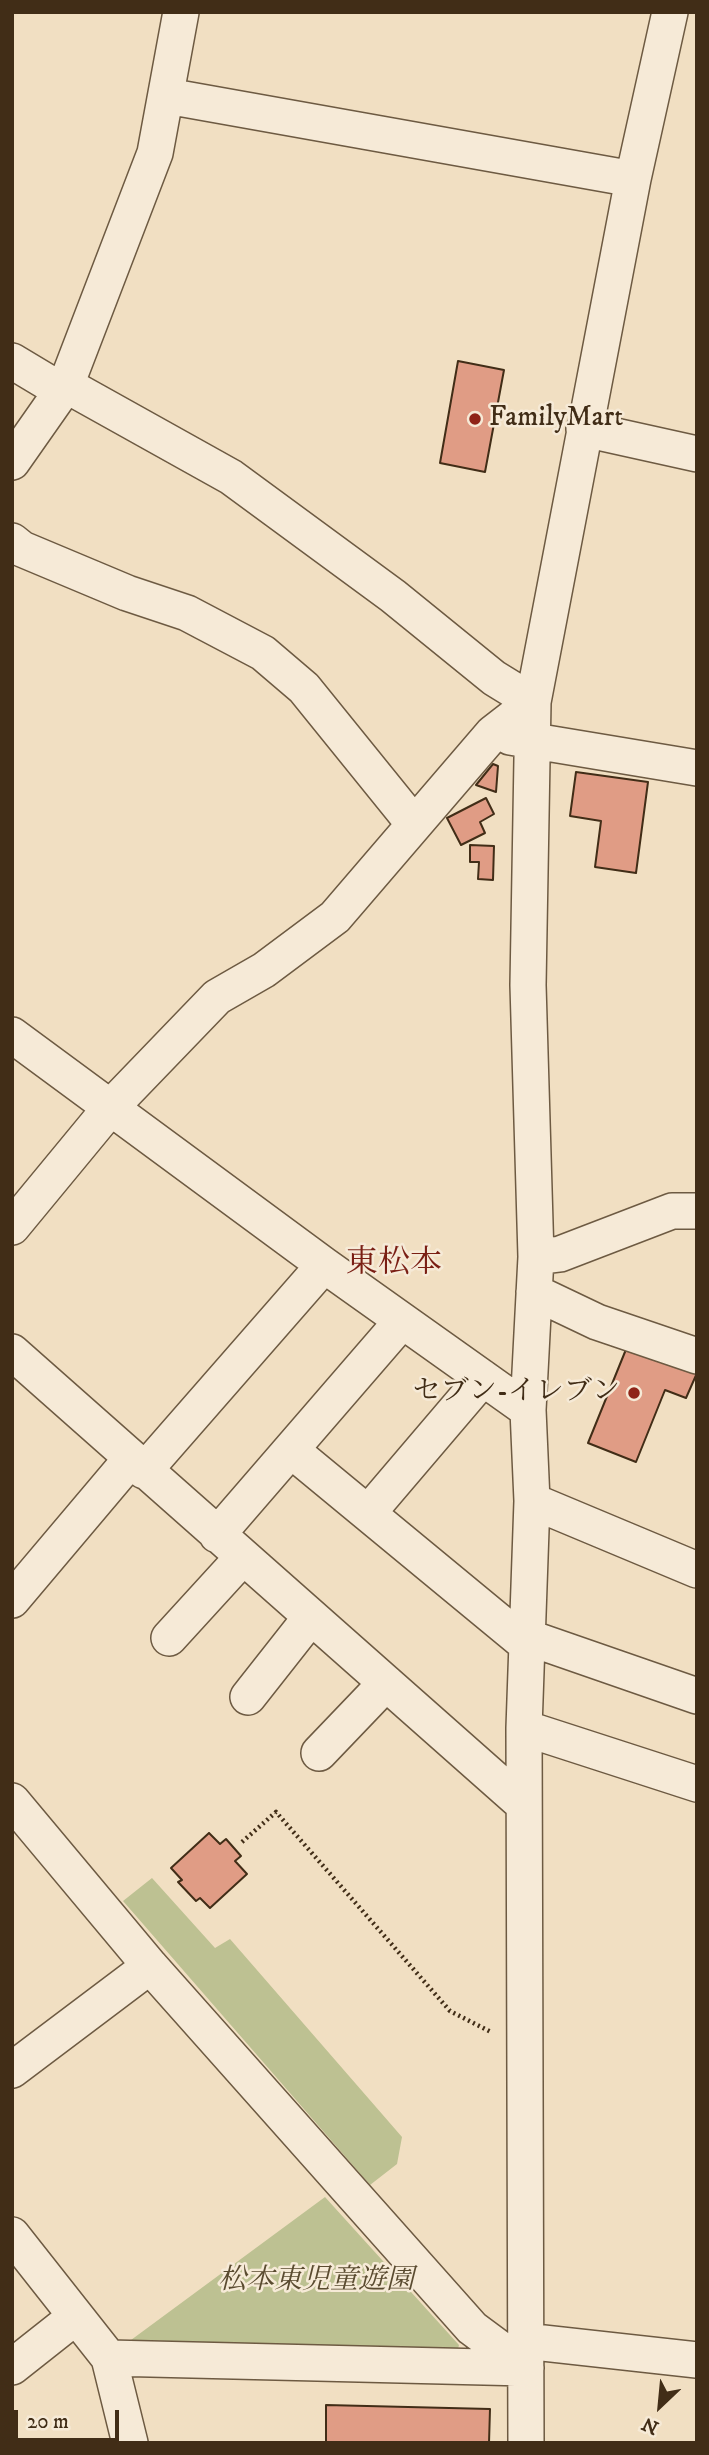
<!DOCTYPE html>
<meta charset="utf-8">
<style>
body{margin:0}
#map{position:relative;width:709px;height:2455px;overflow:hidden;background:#f1dfc2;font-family:"IM FELL DW Pica",serif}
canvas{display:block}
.frame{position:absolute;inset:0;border:14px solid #412d17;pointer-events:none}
.north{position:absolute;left:625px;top:2371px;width:70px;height:70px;-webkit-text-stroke:5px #f6ead7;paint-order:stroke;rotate:206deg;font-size:19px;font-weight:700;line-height:28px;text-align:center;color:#412d17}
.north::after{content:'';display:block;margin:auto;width:24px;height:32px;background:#412d17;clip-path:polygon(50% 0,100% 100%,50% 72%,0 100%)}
.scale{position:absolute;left:14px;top:2410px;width:105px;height:32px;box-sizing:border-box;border:4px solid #412d17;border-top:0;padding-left:9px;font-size:21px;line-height:24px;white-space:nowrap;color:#412d17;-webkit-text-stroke:5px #f6ead7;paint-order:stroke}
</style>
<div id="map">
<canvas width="709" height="2455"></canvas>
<div class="frame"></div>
<div class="north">N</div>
<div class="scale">20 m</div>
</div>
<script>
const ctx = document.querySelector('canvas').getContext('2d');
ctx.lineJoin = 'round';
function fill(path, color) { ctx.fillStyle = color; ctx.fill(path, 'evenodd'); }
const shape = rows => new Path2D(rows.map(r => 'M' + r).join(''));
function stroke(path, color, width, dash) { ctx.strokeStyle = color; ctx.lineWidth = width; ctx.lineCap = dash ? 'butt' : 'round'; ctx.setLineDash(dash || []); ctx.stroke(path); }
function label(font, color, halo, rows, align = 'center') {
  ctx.font = font + ' "IM FELL DW Pica","Noto Serif JP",serif'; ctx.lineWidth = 5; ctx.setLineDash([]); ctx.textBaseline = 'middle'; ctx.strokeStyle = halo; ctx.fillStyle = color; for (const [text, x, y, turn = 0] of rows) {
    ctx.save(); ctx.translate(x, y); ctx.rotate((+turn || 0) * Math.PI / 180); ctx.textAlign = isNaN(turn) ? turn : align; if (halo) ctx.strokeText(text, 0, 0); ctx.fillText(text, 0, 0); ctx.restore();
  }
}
fill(shape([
 [152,1878,215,1948,230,1939,402,2137,397,2164,370,2185,123,1901],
 [325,2197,459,2345,458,2349,131,2340]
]), '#bdc192');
const building = shape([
 [458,361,504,370,485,472,440,463,458,361],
 [493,764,498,766,496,792,476,785,493,764],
 [576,772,648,782,636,873,595,867,601,821,570,816,576,772],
 [486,798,494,814,480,822,485,833,461,845,447,818,486,798],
 [470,845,494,846,493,880,478,879,479,862,470,862,470,845],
 [629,1342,697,1373,686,1398,665,1390,636,1462,588,1443,629,1342],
 [209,1833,220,1844,226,1839,241,1856,235,1861,247,1874,210,1908,200,1898,196,1901,178,1882,182,1880,171,1868,209,1833],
 [326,2405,490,2409,489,2443,326,2443,326,2405]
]);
fill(building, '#e09c85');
stroke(building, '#412d17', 2);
const minor = shape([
 [167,96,633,179],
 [12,361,62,391],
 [584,429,697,454],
 [12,462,66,385,155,153,181,12],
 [12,541,22,549,127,593,187,613,263,653,304,688,414,824],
 [510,737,697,768],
 [12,1035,324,1265,528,1410],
 [12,1227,111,1107,217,997,264,970,335,917,493,733,533,702,494,678,393,596,231,477,66,385],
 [536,1257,560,1254,672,1211,697,1211],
 [534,1292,597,1322,697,1356],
 [12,1352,524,1805],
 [291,1450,526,1644],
 [144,1471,324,1265],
 [532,1501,697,1570],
 [368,1513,483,1378],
 [217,1535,402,1321],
 [12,1600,131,1459],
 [527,1637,697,1696],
 [169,1638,243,1557],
 [248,1697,311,1617],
 [524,1728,697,1784],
 [319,1753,386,1683],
 [12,1801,150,1966,472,2328,526,2368],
 [12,2070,150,1966],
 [12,2235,109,2358,130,2443],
 [525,2341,697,2360],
 [109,2358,526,2368],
 [12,2367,74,2318],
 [526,2443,524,1728,532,1501,528,1410,536,1257,528,985,533,702,633,179,670,12]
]);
stroke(minor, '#6d5a42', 38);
stroke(shape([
 [242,1842,276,1812,450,2011,491,2032]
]), '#412d17', 4.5, [2, 3.5]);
stroke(minor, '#f6ead7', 35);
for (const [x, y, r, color] of [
 [475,419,7,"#8f2418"],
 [634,1393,7,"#8f2418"]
]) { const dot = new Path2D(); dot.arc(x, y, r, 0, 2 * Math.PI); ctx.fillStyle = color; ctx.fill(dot); stroke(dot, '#f6ead7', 2.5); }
label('28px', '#412d17', '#f6ead7', [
 ["FamilyMart",489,419],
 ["セブン-イレブン",620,1393,"right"]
], 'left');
label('italic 28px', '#5a4b30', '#f6ead7', [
 ["松本東児童遊園",316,2282]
]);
label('32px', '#7a1f14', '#f6ead7', [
 ["東松本",394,1265]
]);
</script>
